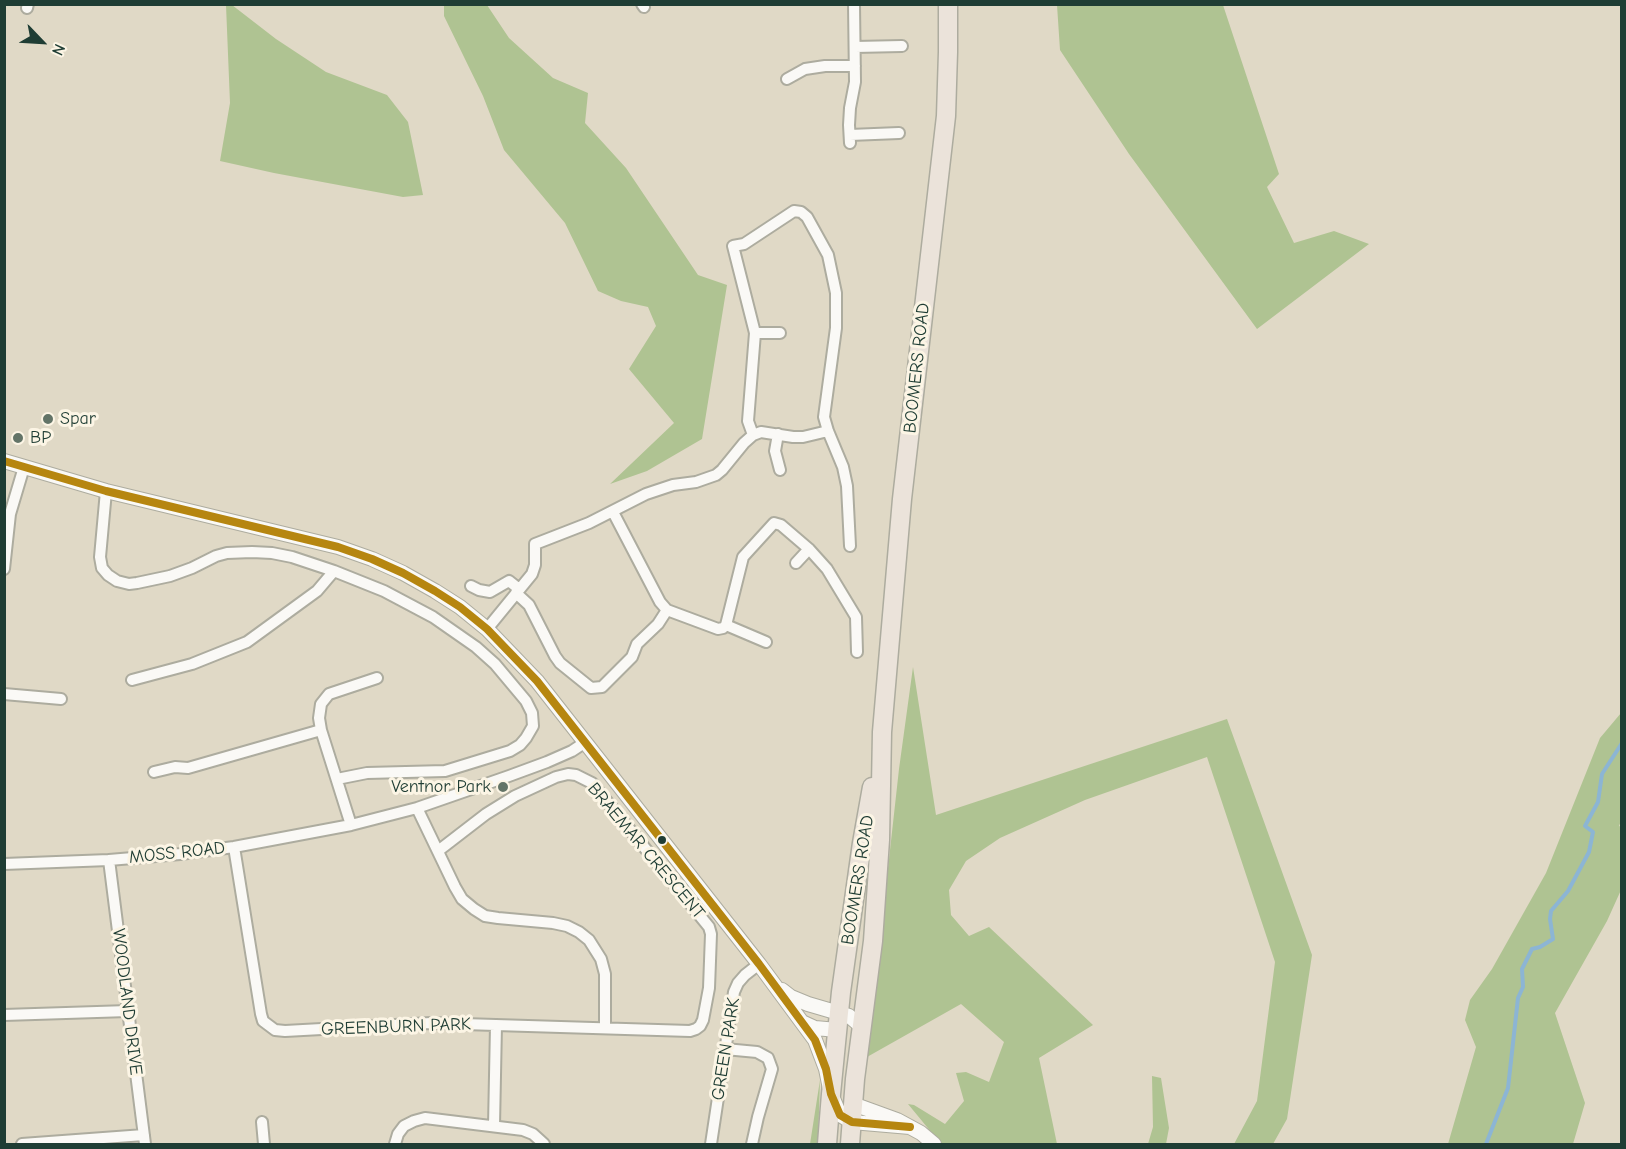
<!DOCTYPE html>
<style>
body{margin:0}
#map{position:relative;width:1626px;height:1149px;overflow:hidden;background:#e0d9c6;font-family:"Comic Neue",sans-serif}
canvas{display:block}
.frame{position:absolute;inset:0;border:6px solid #1f3d34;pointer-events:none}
.north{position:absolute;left:12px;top:12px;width:60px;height:60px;-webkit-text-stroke:4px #fcf5e5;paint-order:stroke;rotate:115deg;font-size:16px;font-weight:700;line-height:24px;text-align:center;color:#1f3d34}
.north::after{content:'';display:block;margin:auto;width:21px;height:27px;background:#1f3d34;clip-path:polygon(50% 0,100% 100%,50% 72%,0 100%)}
</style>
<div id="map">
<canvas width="1626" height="1149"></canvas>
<div class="frame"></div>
<div class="north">N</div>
</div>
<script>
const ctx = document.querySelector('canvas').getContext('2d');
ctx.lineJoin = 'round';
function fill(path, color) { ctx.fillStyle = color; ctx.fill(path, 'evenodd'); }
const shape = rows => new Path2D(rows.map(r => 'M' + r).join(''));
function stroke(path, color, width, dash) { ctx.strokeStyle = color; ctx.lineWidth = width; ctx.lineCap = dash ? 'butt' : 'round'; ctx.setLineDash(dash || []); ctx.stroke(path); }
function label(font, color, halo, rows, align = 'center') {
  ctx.font = font + ' "Comic Neue",sans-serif'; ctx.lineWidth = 6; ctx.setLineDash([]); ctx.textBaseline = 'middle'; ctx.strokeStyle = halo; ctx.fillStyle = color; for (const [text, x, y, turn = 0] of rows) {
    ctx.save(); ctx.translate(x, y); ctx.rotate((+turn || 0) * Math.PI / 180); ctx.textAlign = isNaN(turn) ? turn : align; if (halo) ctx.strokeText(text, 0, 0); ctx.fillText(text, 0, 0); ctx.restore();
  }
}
fill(shape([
 [226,5,232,5,276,39,326,72,387,95,408,122,423,195,403,197,274,173,220,161,230,103],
 [444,5,487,5,509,38,553,78,588,93,585,123,626,168,698,275,727,285,702,439,647,471,610,484,674,423,629,369,656,326,648,307,621,301,598,291,565,223,504,150,483,96,444,16],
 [1057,5,1223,5,1279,174,1267,187,1294,243,1334,231,1369,244,1257,329,1129,154,1060,50],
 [913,667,936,815,1227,719,1312,955,1287,1119,1273,1144,1234,1144,1257,1101,1275,962,1207,757,1085,800,1000,838,966,861,949,890,951,915,969,936,989,927,1093,1025,1039,1058,1057,1144,941,1144,908,1104,914,1105,945,1124,964,1101,956,1073,966,1072,989,1082,1004,1042,961,1004,867,1057,899,769],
 [1621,713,1622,819,1619,826,1622,827,1621,890,1607,921,1555,1013,1585,1103,1573,1144,1448,1144,1476,1047,1465,1020,1470,1000,1492,969,1546,873,1600,738],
 [1152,1076,1161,1078,1169,1128,1166,1144,1148,1144,1153,1127],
 [820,1080,818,1144,810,1144]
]), '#afc392');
stroke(shape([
 [1486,1144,1508,1088,1518,998,1523,987,1522,969,1532,949,1540,947,1553,939,1550,919,1551,911,1568,891,1589,852,1593,832,1585,826,1598,802,1602,774,1622,743]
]), '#8cb5d4', 4);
const minor = shape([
 [642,4,644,7],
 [27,8,28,4],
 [855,47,902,46],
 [787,79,805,69,825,66,855,66],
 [850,135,899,133],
 [850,143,849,125,850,108,855,82,854,4],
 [755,333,780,333],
 [778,434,775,451,780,470],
 [753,435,748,421,755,333,733,246,744,244,794,211,801,212,807,217,828,255,836,293,836,328,824,417,828,431,843,467,847,486,850,546],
 [106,491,100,557,102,568,108,575,117,581,129,584,137,583,170,576,192,568,216,556,227,553,252,552,272,553,292,557,334,571,384,591,433,617,476,647,495,664,526,701,532,713,533,726,526,738,520,745,510,751,445,771,367,773,337,779],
 [613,512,660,602,667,610,718,629,723,628,726,625,743,557,774,523,781,525,809,549,827,569,856,617,857,652],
 [796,563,809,549],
 [4,569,10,514,24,467],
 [471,586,479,590,490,592,509,581,519,589],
 [516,593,529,605,555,656,560,663,591,688,602,687,632,657,637,644,658,624,667,610],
 [726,625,766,642],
 [487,629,532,574,535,565,535,544,589,523,646,494,673,485,696,482,716,475,722,470,744,443,753,435,761,432,793,437,803,437,828,431],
 [132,680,192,664,247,642,317,591,334,571],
 [4,694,61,699],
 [154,772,175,767,188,768,321,730],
 [417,808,455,887,462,899,474,909,485,916,498,918,553,923,567,926,579,932,589,940,601,959,605,974,605,1028],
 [351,825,321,730,319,718,321,704,329,694,377,678],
 [234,847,261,1014,263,1021,275,1030,285,1031,431,1023,690,1031,696,1029,700,1026,703,1020,709,988,711,934,709,927,592,783,576,775,568,774,556,777,515,796,486,814,438,851],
 [109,860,145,1144],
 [4,864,109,860,180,854,234,847,351,825,417,808,509,776,547,762,572,751,584,743],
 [4,1015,128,1011],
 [725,1049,757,1052,768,1058,772,1069,758,1117,752,1144],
 [262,1122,264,1144],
 [494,1126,496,1025],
 [22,1144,144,1135],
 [395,1144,398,1134,404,1126,414,1121,425,1118,523,1130,533,1134,544,1144],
 [711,1144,734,992,738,983,745,975,759,964]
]);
const tertiary = shape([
 [4,461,106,491,338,547,372,559,403,573,435,591,460,607,487,629,537,681,759,964,815,1040,826,1069,831,1094,840,1115,852,1122,910,1127],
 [782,990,791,997,808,1004,849,1016,862,1027],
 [802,1022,815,1028,837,1030],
 [853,1104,897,1120,921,1133,934,1144]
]);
const primary = shape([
 [827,1144,831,1094,841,992,862,843,872,787],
 [850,1144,855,1079,873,941,880,840,882,732,902,499,946,116,948,52,948,4]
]);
stroke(minor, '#adac9f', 14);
stroke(tertiary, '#adac9f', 16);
stroke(primary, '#adac9f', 21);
stroke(minor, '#faf9f6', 10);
stroke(tertiary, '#faf9f6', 14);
stroke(primary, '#ebe3da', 18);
stroke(shape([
 [4,461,106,491,338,547,372,559,403,573,435,591,460,607,487,629,537,681,759,964,815,1040,826,1069,831,1094,840,1115,852,1122,910,1127]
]), '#b68610', 8);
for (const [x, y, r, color] of [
 [48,419,6,"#637467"],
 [18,438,6,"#637467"],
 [503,787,6,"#637467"],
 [662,840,5,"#1f3d34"]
]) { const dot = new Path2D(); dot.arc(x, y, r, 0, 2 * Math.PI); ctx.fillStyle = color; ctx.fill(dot); stroke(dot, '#fcf5e5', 2); }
label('18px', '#1f3d34', '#fcf5e5', [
 ["BOOMERS ROAD",917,368,-84],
 ["BRAEMAR CRESCENT",646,851,50],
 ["MOSS ROAD",177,853,-6],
 ["BOOMERS ROAD",858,880,-81],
 ["WOODLAND DRIVE",127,1002,83],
 ["GREENBURN PARK",396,1027,-2],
 ["GREEN PARK",726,1049,-81]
]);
label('18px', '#1f3d34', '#fcf5e5', [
 ["Spar",60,419],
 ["BP",30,438],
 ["Ventnor Park",491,787,"right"]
], 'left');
</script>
